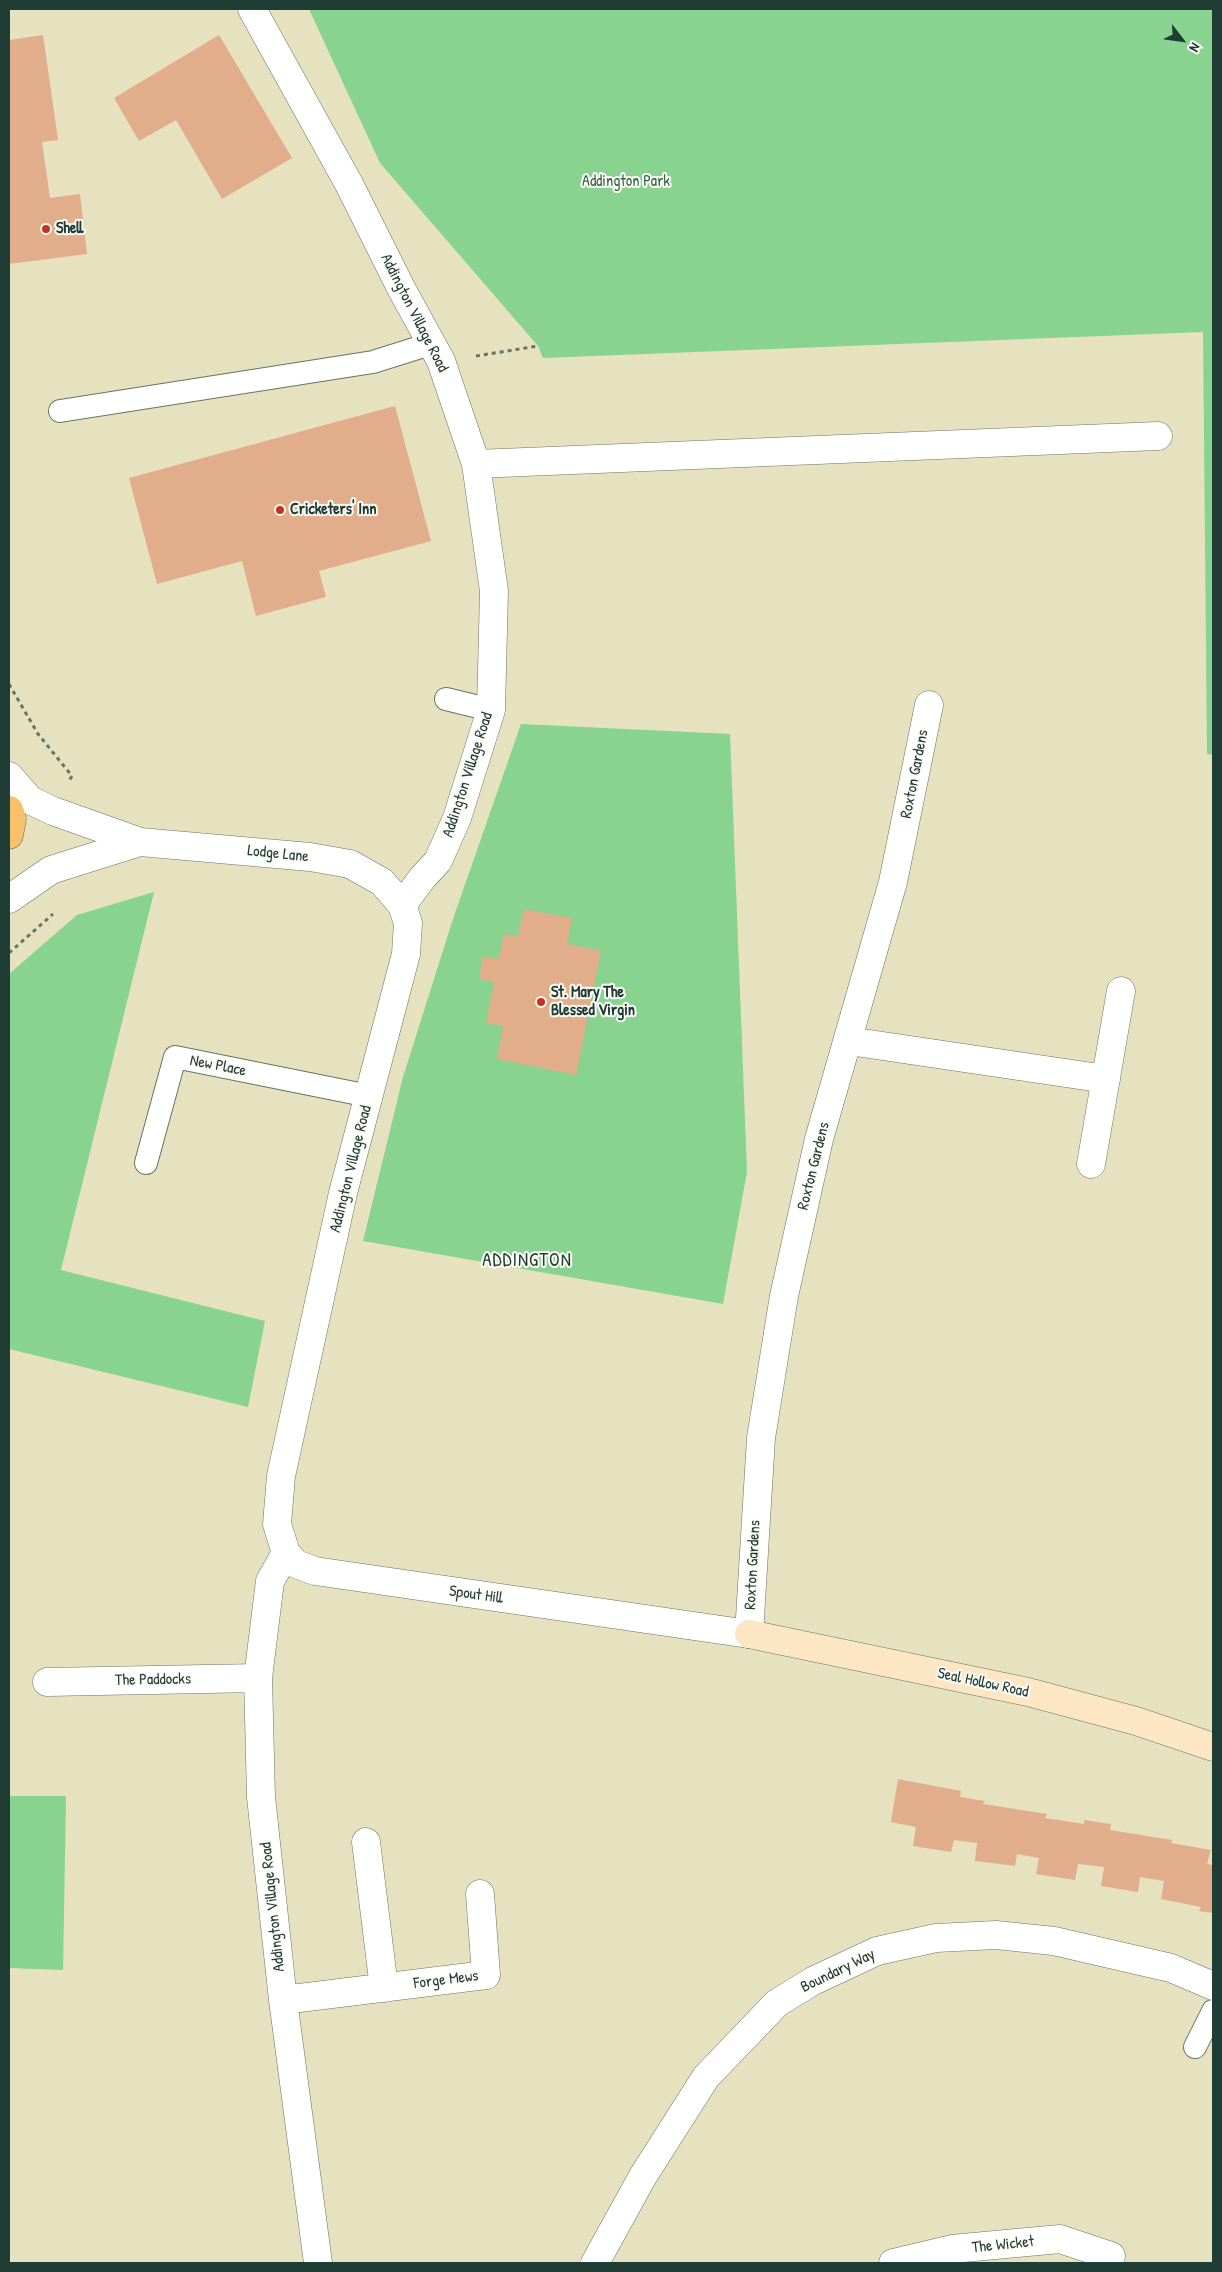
<!DOCTYPE html>
<style>
body{margin:0}
#map{position:relative;width:1222px;height:2272px;overflow:hidden;background:#e6e1be;font-family:"Patrick Hand",sans-serif}
canvas{display:block}
.frame{position:absolute;inset:0;border:10px solid #1f3d34;pointer-events:none}
.north{position:absolute;left:1157px;top:15px;width:50px;height:50px;-webkit-text-stroke:4px #fdfcf7;paint-order:stroke;rotate:120deg;font-size:14px;font-weight:700;line-height:20px;text-align:center;color:#1f3d34}
.north::after{content:'';display:block;margin:auto;width:18px;height:22px;background:#1f3d34;clip-path:polygon(50% 0,100% 100%,50% 72%,0 100%)}
</style>
<div id="map">
<canvas width="1222" height="2272"></canvas>
<div class="frame"></div>
<div class="north">N</div>
</div>
<script>
const ctx = document.querySelector('canvas').getContext('2d');
ctx.lineJoin = 'round';
function fill(path, color) { ctx.fillStyle = color; ctx.fill(path, 'evenodd'); }
const shape = rows => new Path2D(rows.map(r => 'M' + r).join(''));
function stroke(path, color, width, dash) { ctx.strokeStyle = color; ctx.lineWidth = width; ctx.lineCap = dash ? 'butt' : 'round'; ctx.setLineDash(dash || []); ctx.stroke(path); }
function label(font, color, halo, rows, align = 'center') {
  ctx.font = font + ' "Patrick Hand",sans-serif'; ctx.lineWidth = 4; ctx.setLineDash([]); ctx.textBaseline = 'middle'; ctx.strokeStyle = halo; ctx.fillStyle = color; for (const [text, x, y, turn = 0] of rows) {
    ctx.save(); ctx.translate(x, y); ctx.rotate((+turn || 0) * Math.PI / 180); ctx.textAlign = isNaN(turn) ? turn : align; if (halo) ctx.strokeText(text, 0, 0); ctx.fillText(text, 0, 0); ctx.restore();
  }
}
fill(shape([
 [309,9,1213,9,1213,755,1207,754,1203,332,543,358,538,346,380,163],
 [521,724,730,734,747,1172,723,1304,363,1241,403,1077,453,919],
 [154,892,61,1270,265,1321,248,1407,9,1349,9,974,77,915],
 [9,1796,66,1796,63,1970,9,1968]
]), '#88d390');
fill(shape([
 [43,35,58,140,42,142,50,198,80,194,87,254,9,264,9,40],
 [219,35,292,158,222,199,176,120,139,141,114,98],
 [395,406,431,541,319,571,326,597,256,616,242,561,157,584,129,478],
 [524,909,572,918,567,944,601,951,576,1075,497,1059,503,1026,486,1023,494,982,479,979,483,956,498,959,504,934,518,936],
 [898,1779,961,1791,960,1797,985,1801,983,1804,1047,1814,1045,1818,1084,1824,1084,1820,1111,1824,1110,1830,1172,1840,1171,1843,1211,1850,1207,1864,1213,1865,1213,1913,1199,1911,1201,1907,1161,1899,1164,1881,1140,1877,1138,1892,1101,1886,1104,1867,1078,1864,1075,1880,1036,1874,1039,1858,1017,1854,1015,1866,975,1861,977,1843,954,1840,951,1852,913,1846,916,1827,891,1822]
]), '#e1ad8a');
const service = shape([
 [60,411,373,362,430,344],
 [446,699,491,710],
 [146,1163,175,1057,369,1096],
 [1195,2047,1213,2011]
]);
const minor = shape([
 [252,9,349,184,401,288,441,361,476,464,494,591,491,710,457,818,438,861,423,877,402,905],
 [476,464,1158,436],
 [849,1041,1106,1079],
 [1091,1164,1121,991],
 [286,1553,270,1581,258,1678,261,1797,283,2000,318,2263],
 [749,1634,761,1438,784,1296,819,1139,893,882,929,705],
 [47,1682,258,1678],
 [366,1842,384,1988],
 [283,2000,486,1975,480,1894],
 [595,2263,643,2176,706,2077,777,2003,813,1981,877,1951,936,1938,996,1935,1054,1941,1171,1968,1213,1986],
 [893,2263,952,2249,1060,2239,1111,2256]
]);
const tertiary = shape([
 [9,776,30,800,53,811,140,842,310,857,350,864,382,882,402,905,408,923,406,954,343,1193,281,1476,277,1524,286,1553,296,1564,315,1571,749,1634],
 [9,899,51,870,140,842]
]);
const secondary = shape([
 [749,1634,1028,1692,1136,1721,1213,1747]
]);
const primary = shape([
 [9,810,12,819,9,835]
]);
stroke(service, '#657664', 24);
stroke(minor, '#657664', 29);
stroke(tertiary, '#657664', 29);
stroke(secondary, '#657664', 29);
stroke(primary, '#657664', 29);
stroke(shape([
 [476,356,538,346],
 [9,684,38,734,72,776,69,781],
 [9,953,53,914]
]), '#657664', 3, [4, 4]);
stroke(service, '#fff', 22);
stroke(minor, '#fff', 28);
stroke(tertiary, '#fff', 28);
stroke(secondary, '#fce6c4', 28);
stroke(primary, '#f7c06b', 28);
for (const [x, y, r, color] of [
 [46,229,5,"#c8321e"],
 [280,510,5,"#c8321e"],
 [541,1002,5,"#c8321e"]
]) { const dot = new Path2D(); dot.arc(x, y, r, 0, 2 * Math.PI); ctx.fillStyle = color; ctx.fill(dot); stroke(dot, '#fdfcf7', 2); }
label('16px', '#39624b', '#fdfcf7', [
 ["Addington Park",626,182]
]);
label('bold 16px', '#1f3d34', '#fdfcf7', [
 ["Shell",56,229],
 ["Cricketers' Inn",290,510],
 ["St. Mary The",551,993],
 ["Blessed Virgin",551,1011]
], 'left');
label('16px', '#1f3d34', '#fdfcf7', [
 ["Addington Village Road",414,313,63],
 ["Roxton Gardens",915,774,-79],
 ["Addington Village Road",468,775,-72],
 ["Lodge Lane",278,854,6],
 ["New Place",218,1066,11],
 ["Roxton Gardens",814,1166,-76],
 ["Addington Village Road",351,1169,-76],
 ["Roxton Gardens",753,1565,-87],
 ["Spout Hill",476,1595,8],
 ["The Paddocks",153,1680,-1],
 ["Seal Hollow Road",983,1683,12],
 ["Addington Village Road",273,1907,-96],
 ["Boundary Way",838,1971,-26],
 ["Forge Mews",446,1980,-7],
 ["The Wicket",1003,2245,-6]
]);
ctx.letterSpacing = '1px';
label('19px', '#1f3d34', '#fdfcf7', [
 ["ADDINGTON",527,1261]
]);
ctx.letterSpacing = '0px';
</script>
